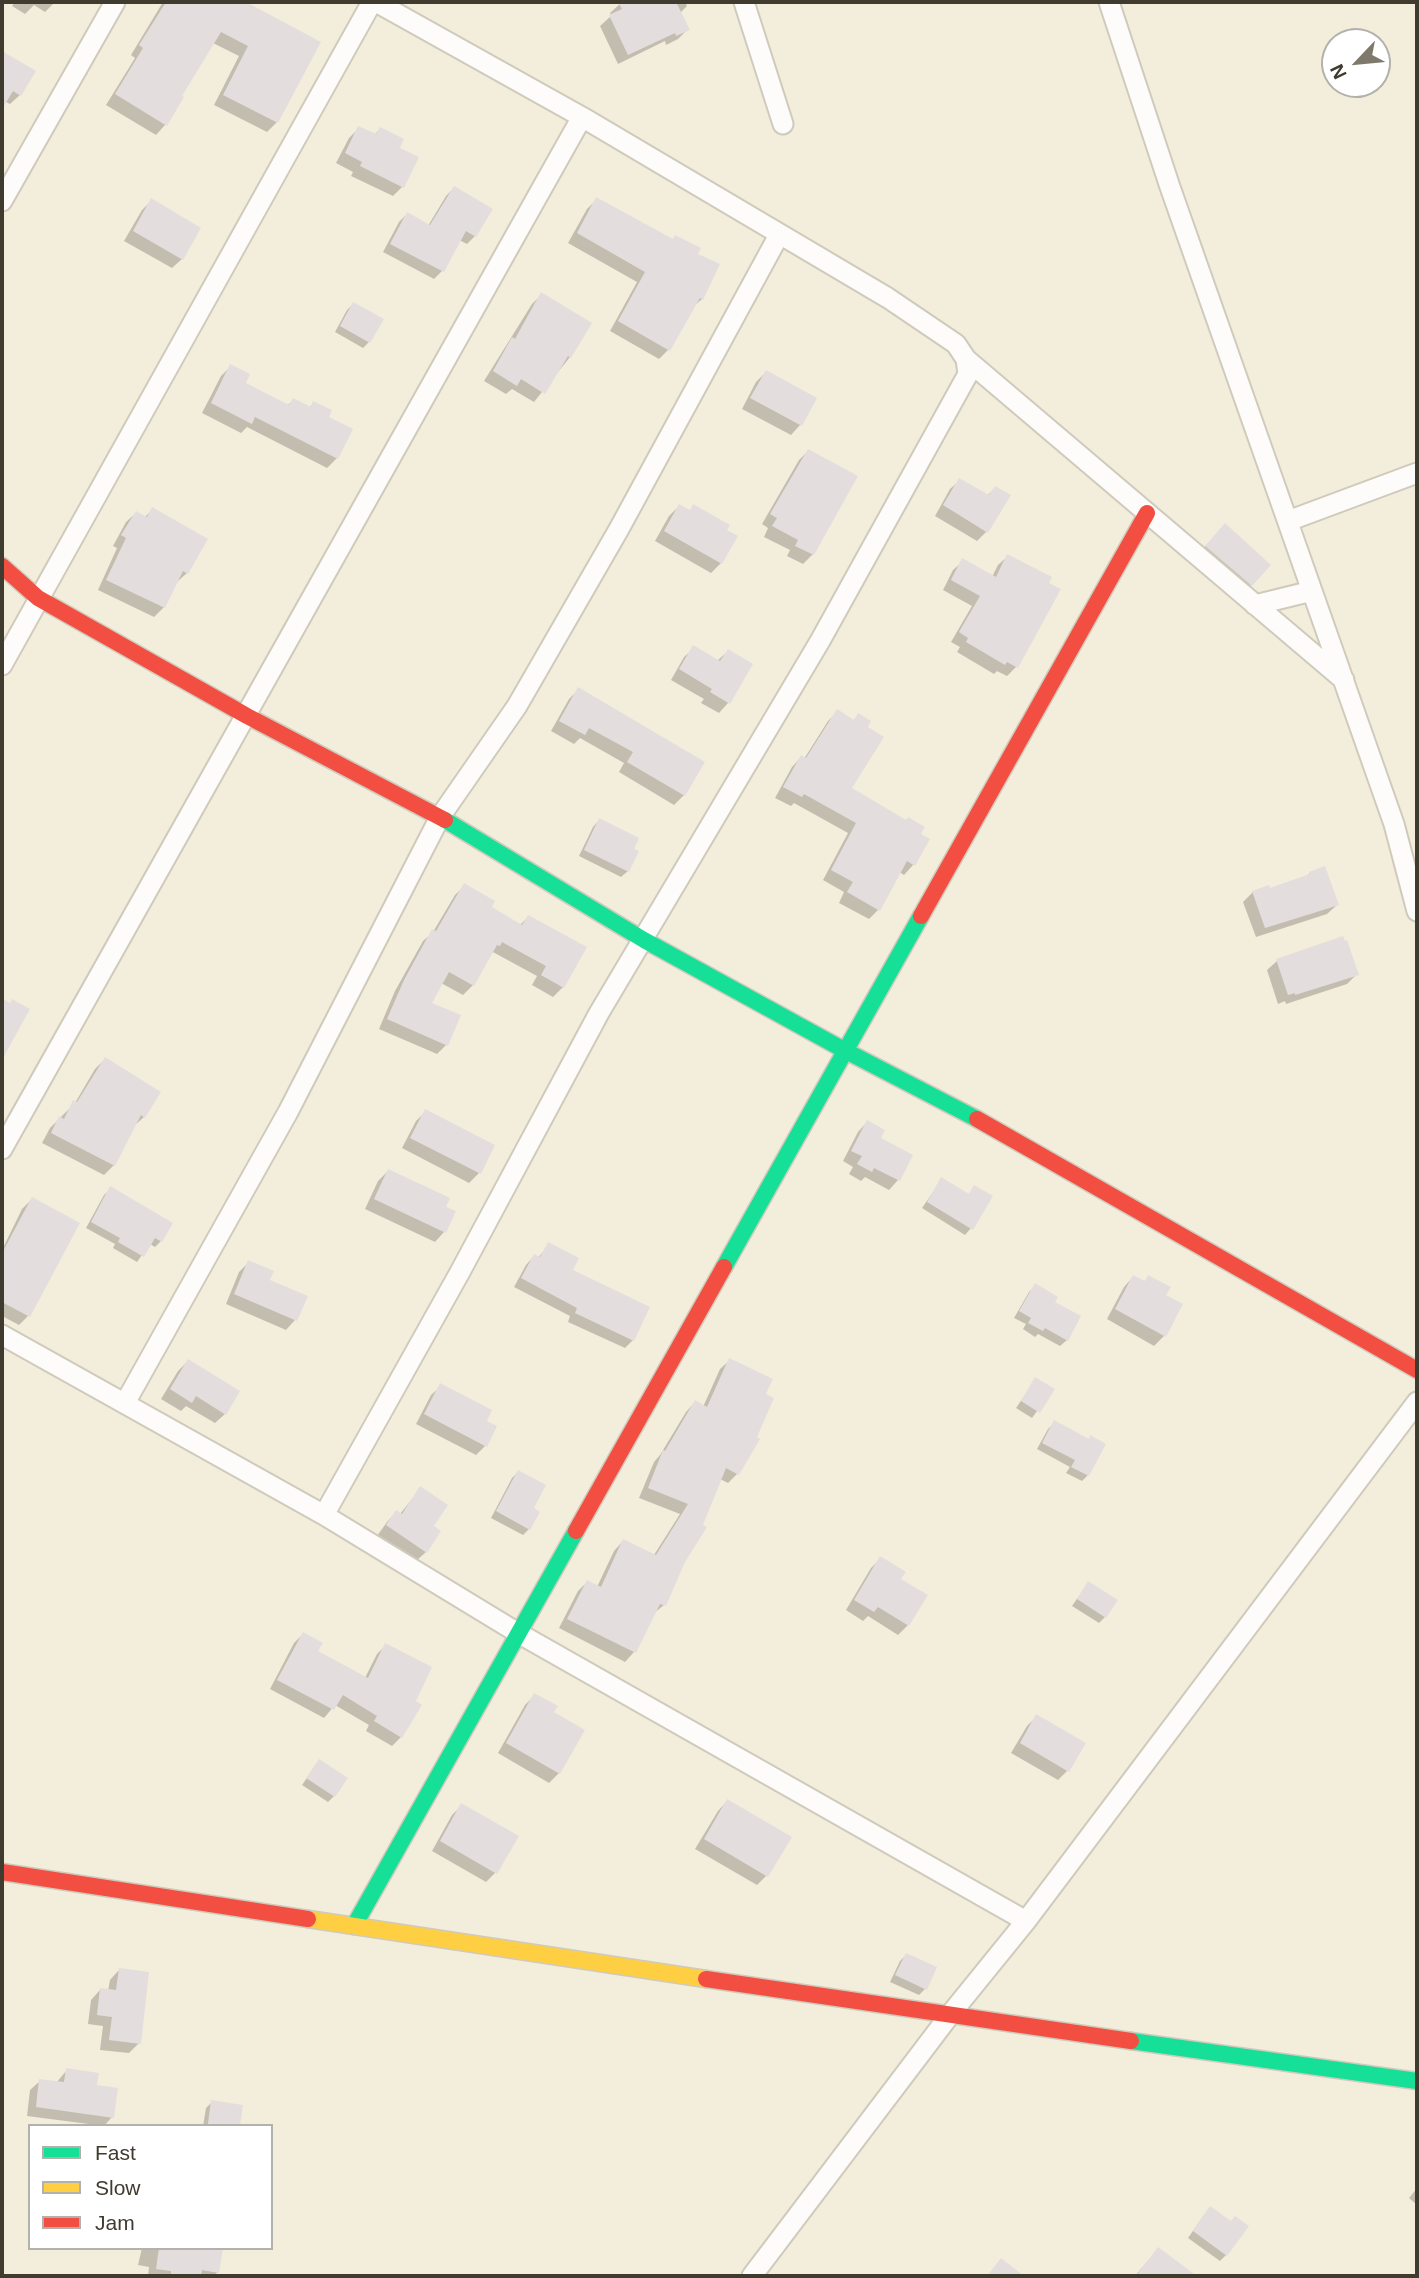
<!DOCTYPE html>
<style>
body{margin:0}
#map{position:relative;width:1419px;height:2278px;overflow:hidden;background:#f3eddb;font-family:Arial,sans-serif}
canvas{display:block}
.frame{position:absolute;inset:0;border:4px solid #3f3b2e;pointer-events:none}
.legend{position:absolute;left:28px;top:2124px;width:245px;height:126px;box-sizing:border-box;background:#fff;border:2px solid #b2b1ab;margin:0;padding:9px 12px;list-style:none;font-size:21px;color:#3f3b2e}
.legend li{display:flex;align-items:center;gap:14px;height:35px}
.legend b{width:35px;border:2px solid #b2b1ab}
.north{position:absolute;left:1321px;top:28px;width:70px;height:70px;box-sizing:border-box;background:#fff;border:2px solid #b2b1ab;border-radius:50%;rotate:244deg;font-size:19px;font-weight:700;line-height:28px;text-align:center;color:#3f3b2e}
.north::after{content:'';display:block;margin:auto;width:24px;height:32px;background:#7e796b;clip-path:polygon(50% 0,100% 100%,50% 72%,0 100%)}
</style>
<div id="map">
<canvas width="1419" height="2278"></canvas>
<div class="frame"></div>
<ul class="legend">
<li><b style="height:9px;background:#16e098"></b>Fast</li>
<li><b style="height:9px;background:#ffcf43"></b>Slow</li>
<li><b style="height:9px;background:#f24e42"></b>Jam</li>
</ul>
<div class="north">N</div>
</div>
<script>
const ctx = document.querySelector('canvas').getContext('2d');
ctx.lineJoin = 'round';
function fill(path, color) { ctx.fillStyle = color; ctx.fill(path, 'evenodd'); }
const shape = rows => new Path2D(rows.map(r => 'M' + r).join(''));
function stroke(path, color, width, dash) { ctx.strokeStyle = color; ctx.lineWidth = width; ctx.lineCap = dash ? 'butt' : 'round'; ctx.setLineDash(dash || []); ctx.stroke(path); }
fill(shape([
 [15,2,55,2,45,12,34,5,25,14,12,6],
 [163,2,240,2,318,42,277,122,267,132,214,105,239,56,213,43,180,96,182,98,165,125,156,135,106,105,135,58,131,55],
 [622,2,685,2,687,6,680,13,688,29,678,39,666,45,665,41,618,64,600,26,611,16,610,13],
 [2,53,33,72,20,95,10,104,4,101,2,103],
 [359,128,374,135,380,129,398,149,402,187,393,196,351,176,353,172,336,163,349,138],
 [454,188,475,236,467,244,459,240,442,271,434,279,383,252,399,222,407,214,428,226,446,196],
 [597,199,696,255,702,299,691,309,669,349,659,359,610,331,637,282,568,243,587,209],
 [152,200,182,259,172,268,124,241,142,210],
 [542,294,570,357,534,402,512,389,506,394,484,381,532,304],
 [353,304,369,342,363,348,335,332,347,310],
 [231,366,243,383,287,406,293,400,309,408,314,403,327,417,337,458,327,468,247,427,241,433,202,413,221,376],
 [766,372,815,399,800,425,791,435,742,409,756,382],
 [808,451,855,477,813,554,803,564,787,556,790,550,764,537,768,528,762,524,799,460],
 [960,480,987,496,995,488,987,531,977,541,935,516,950,489],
 [679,506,721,563,711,573,655,541,669,516],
 [153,509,187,573,177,582,164,607,154,617,98,590,117,548,113,546,126,522,136,513,144,518],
 [1216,535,1251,585,1241,594,1196,556],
 [1008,556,1016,667,1007,676,997,671,994,674,957,652,960,647,951,642,972,606,943,590,953,570,963,561,992,577,998,565],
 [694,648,717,661,728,651,728,703,719,713,701,703,704,699,671,680,684,657],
 [579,689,684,795,674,805,619,772,624,763,580,738,574,744,551,731,569,699],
 [838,711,853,721,858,715,850,789,928,840,913,865,904,875,899,872,879,909,869,919,839,903,844,892,823,880,848,833,794,803,791,806,775,798,792,767,801,757,804,759,828,721],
 [599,820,632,850,628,871,621,877,579,856,593,827],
 [1310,873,1337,905,1327,914,1256,937,1243,902,1253,892,1269,890,1305,878],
 [465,885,489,907,520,925,528,917,563,987,553,997,532,985,537,976,491,951,473,985,463,995,441,983,430,1003,446,1045,437,1054,379,1029,395,991,423,941,433,932,455,895],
 [1277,961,1357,974,1347,984,1286,1004,1285,1001,1278,1004,1267,970],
 [105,1059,144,1117,134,1126,114,1165,104,1175,42,1143,50,1128,75,1103,95,1069],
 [426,1111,479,1173,469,1183,402,1148,416,1121],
 [867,1122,898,1180,889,1190,865,1177,861,1181,849,1174,853,1167,843,1161,858,1132],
 [388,1171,454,1212,444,1232,435,1242,365,1209,378,1181],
 [942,1179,968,1195,975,1187,971,1228,965,1235,922,1208],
 [110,1189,161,1241,155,1247,150,1244,137,1262,113,1248,115,1244,86,1228,104,1195],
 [32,1199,29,1315,19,1325,2,1316,2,1250,22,1209],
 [549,1244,633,1340,625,1348,568,1322,570,1316,514,1287,526,1265,534,1256,538,1258],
 [249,1262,268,1281,295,1320,286,1330,226,1304,239,1272],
 [1133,1277,1144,1282,1149,1277,1164,1296,1181,1305,1164,1336,1154,1346,1107,1319,1124,1287],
 [1035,1286,1053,1302,1067,1340,1060,1346,1038,1334,1035,1337,1023,1329,1026,1324,1014,1318,1029,1292],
 [730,1360,737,1474,728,1483,720,1479,664,1605,653,1614,634,1652,625,1662,559,1628,578,1591,587,1582,597,1587,614,1551,623,1541,654,1555,680,1514,639,1498,654,1462,660,1455,686,1412,695,1402,703,1407,720,1369],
 [188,1361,225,1414,215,1423,186,1406,181,1411,161,1399,178,1371],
 [1036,1379,1052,1390,1032,1418,1016,1408],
 [441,1386,485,1422,485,1446,476,1455,416,1424,431,1395],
 [1054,1423,1088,1475,1082,1481,1066,1473,1070,1467,1037,1449,1048,1429],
 [518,1472,532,1509,529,1529,523,1535,491,1518,512,1478],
 [421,1488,431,1527,426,1552,416,1561,377,1536,387,1522,396,1512,400,1514],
 [880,1559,899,1579,908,1625,898,1635,868,1616,863,1621,846,1610,871,1568],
 [1088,1583,1105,1617,1099,1623,1072,1606],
 [303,1634,316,1652,365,1678,377,1654,386,1645,401,1737,392,1746,366,1731,369,1725,335,1705,324,1718,270,1689,294,1643],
 [535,1695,552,1713,559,1773,549,1783,498,1753,525,1705],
 [1037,1716,1067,1771,1058,1780,1011,1753,1027,1726],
 [319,1761,334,1796,328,1802,302,1785],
 [727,1801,766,1876,757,1885,695,1849,718,1811],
 [462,1805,496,1872,486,1882,432,1851,452,1815],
 [906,1955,925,1989,919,1995,890,1982,900,1961],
 [119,1970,139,2043,129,2053,100,2050,103,2026,88,2024,91,2000,100,1990,108,1991,110,1980],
 [67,2070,95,2087,112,2117,104,2126,27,2116,30,2090,40,2081,56,2083],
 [212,2102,239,2126,203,2126,206,2108],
 [1417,2188,1417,2205,1409,2198],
 [1204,2215,1230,2223,1226,2255,1220,2261,1188,2238],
 [142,2248,221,2248,218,2272,213,2276,148,2276,149,2267,138,2265],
 [1158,2249,1194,2276,1135,2276]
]), '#0003');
fill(shape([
 [166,2,246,2,321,42,278,123,223,95,248,46,221,32,182,96,184,97,167,126,115,94,143,48,139,45],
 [618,2,676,2,690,30,676,36,675,33,628,55,609,15,622,9],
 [2,51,36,71,21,96,13,91,2,109],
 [358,126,376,134,380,127,404,139,400,148,419,157,404,188,360,166,362,162,345,153],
 [454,186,493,209,476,237,466,231,444,272,390,244,407,212,430,225],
 [596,197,673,239,675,235,701,248,698,254,720,264,703,300,700,298,670,351,618,321,645,272,577,233],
 [151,198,201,228,183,260,133,231],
 [541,292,592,323,571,358,568,356,545,394,521,379,517,386,493,371,512,337,515,339],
 [353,302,384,319,370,343,340,326],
 [230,364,250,374,246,383,289,405,293,398,311,407,313,401,332,410,329,417,353,429,338,459,255,417,252,424,211,403],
 [766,370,817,398,802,426,750,398],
 [808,449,858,476,814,555,795,546,798,540,772,526,777,518,770,514],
 [959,478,989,495,995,486,1011,495,988,533,943,505],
 [679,504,690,510,693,504,730,525,727,530,738,536,722,564,664,531],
 [152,507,208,539,188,574,183,571,165,608,106,580,126,538,121,535,136,511,147,517],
 [1225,523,1271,565,1252,586,1205,546],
 [1007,554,1052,577,1049,583,1061,589,1018,668,1007,662,1005,665,966,642,968,638,959,632,980,596,951,580,962,558,996,577],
 [693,645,720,661,728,649,753,664,730,704,710,692,712,689,679,669],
 [578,687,705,762,685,796,627,762,633,752,589,728,585,735,559,721],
 [837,709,854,720,858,713,871,721,868,727,884,737,852,788,906,820,908,817,925,827,921,834,930,839,915,866,907,861,880,911,847,892,853,882,831,870,856,823,804,794,802,797,783,787,801,755,806,758],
 [599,818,639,838,634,849,639,851,629,872,584,850],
 [1325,866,1339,905,1265,928,1252,891,1269,885,1270,888,1310,874,1309,872],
 [464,883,495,901,492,907,522,925,528,915,587,947,564,988,541,975,546,966,502,942,500,946,497,945,474,986,449,972,432,1003,461,1015,448,1046,387,1019,404,980,432,929,436,931],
 [1343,936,1345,941,1347,940,1359,975,1295,995,1295,993,1288,995,1276,959],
 [2,998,10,1003,12,999,30,1009,2,1060],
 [105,1057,161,1092,145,1118,141,1115,115,1166,51,1133,59,1116,64,1119,73,1100,77,1102],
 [425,1109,495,1145,481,1174,410,1138],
 [867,1120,885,1130,881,1138,913,1155,900,1181,874,1168,872,1172,857,1164,862,1156,851,1151],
 [388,1169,450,1198,446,1207,456,1211,446,1233,374,1199],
 [941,1177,969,1194,974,1185,993,1196,973,1230,927,1202],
 [110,1186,173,1223,162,1242,155,1238,144,1257,118,1242,120,1238,91,1222],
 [32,1197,80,1223,30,1317,2,1302,2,1253],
 [548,1242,579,1258,573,1270,650,1307,634,1341,575,1313,577,1308,521,1278,534,1254,540,1257],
 [248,1260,274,1271,270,1280,308,1296,297,1321,234,1294],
 [1133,1275,1145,1281,1148,1275,1171,1287,1166,1295,1183,1304,1166,1337,1115,1309],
 [1035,1283,1058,1297,1055,1302,1081,1316,1068,1341,1045,1328,1043,1331,1028,1323,1031,1318,1019,1311],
 [729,1358,773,1379,766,1394,774,1398,757,1437,760,1439,739,1475,726,1468,703,1525,707,1527,685,1562,666,1606,660,1604,636,1653,567,1619,587,1580,601,1587,623,1539,656,1555,688,1504,648,1488,663,1450,665,1451,695,1400,707,1407],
 [188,1359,240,1391,226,1415,196,1396,192,1403,170,1389],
 [1035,1377,1055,1389,1040,1413,1021,1401],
 [440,1383,492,1410,487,1421,497,1426,487,1447,424,1414],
 [1054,1420,1089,1439,1090,1435,1106,1444,1089,1476,1071,1467,1075,1460,1042,1443],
 [518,1470,546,1485,534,1508,540,1512,530,1530,496,1511],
 [420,1486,448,1505,434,1526,441,1531,427,1553,386,1525,396,1510,402,1514],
 [880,1556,906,1572,901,1579,928,1595,909,1626,878,1607,874,1612,854,1600],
 [1088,1581,1118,1600,1106,1618,1077,1599],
 [303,1632,323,1643,318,1651,368,1678,385,1643,432,1667,416,1701,422,1705,402,1738,374,1721,377,1716,343,1695,334,1710,277,1680],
 [534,1693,558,1706,554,1712,585,1730,560,1774,506,1743],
 [1036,1714,1086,1743,1069,1772,1020,1743],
 [319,1759,348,1778,335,1797,306,1778],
 [727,1799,792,1837,768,1877,704,1839],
 [461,1803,519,1836,497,1874,440,1841],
 [906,1953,937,1967,927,1990,895,1975],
 [119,1968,149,1972,141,2044,109,2040,112,2017,97,2015,100,1988,116,1990],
 [66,2068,99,2073,97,2085,118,2088,114,2118,36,2107,39,2079,64,2082],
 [211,2100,243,2105,240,2126,208,2124],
 [1210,2206,1231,2221,1235,2216,1249,2226,1227,2256,1193,2231],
 [1158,2247,1197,2276,1136,2276],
 [159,2248,223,2248,219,2273,202,2270,201,2276,171,2276,171,2271,156,2269],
 [1001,2258,1024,2276,987,2276]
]), '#e3dedd');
const street = shape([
 [376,2,582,117,888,298,956,344,966,359,1344,680],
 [744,2,783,124],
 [1109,2,1170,187,1394,824,1417,911],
 [2,201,115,2],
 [1288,521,1417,473],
 [1255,605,1312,591],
 [2,665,372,2],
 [2,1149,582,117],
 [2,1335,324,1515,518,1633,1026,1921],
 [125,1403,288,1112,440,817,517,706,619,529,779,235],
 [324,1515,460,1272,599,1013,820,641,968,374,966,359],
 [752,2276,949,2016,1026,1921,1417,1402]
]);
const fast = shape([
 [445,820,644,940,844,1050,977,1119],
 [724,1267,921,916],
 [354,1926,576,1531],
 [1131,2041,1417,2081]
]);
const slow = shape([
 [308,1919,706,1979]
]);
const jam = shape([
 [2,566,38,598,247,716,445,820],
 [921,916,1147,513],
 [977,1119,1417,1370],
 [576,1531,724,1267],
 [2,1872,308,1919],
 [706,1979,1131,2041]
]);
stroke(street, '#cfcabb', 23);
stroke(fast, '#cfcabb', 19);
stroke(slow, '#cfcabb', 19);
stroke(jam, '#cfcabb', 19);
stroke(street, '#fdfcfa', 19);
stroke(fast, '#16e098', 16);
stroke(slow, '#ffcf43', 16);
stroke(jam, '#f24e42', 16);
</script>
